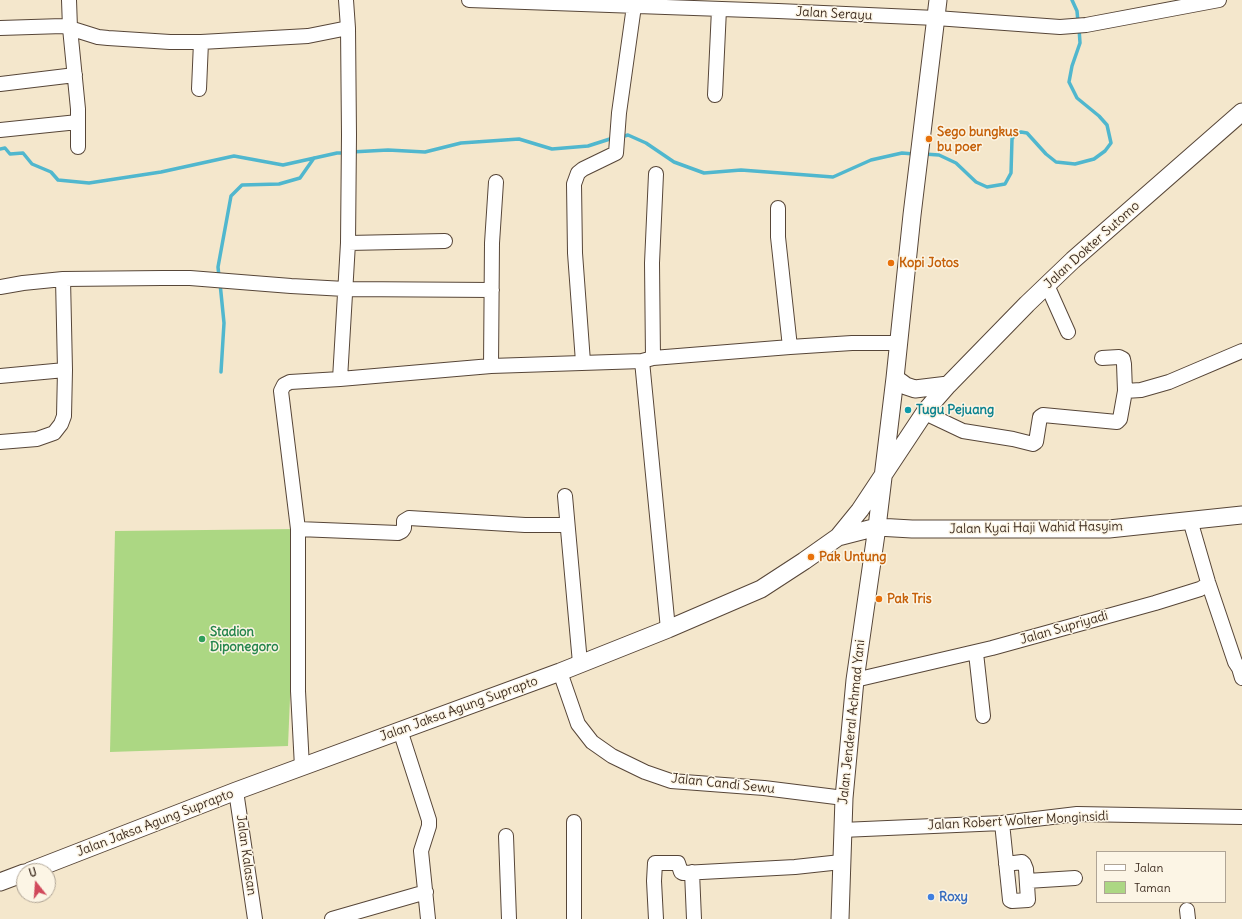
<!DOCTYPE html>
<style>
body{margin:0}
#map{position:relative;width:1242px;height:919px;overflow:hidden;background:#f4e7cc;font-family:Delius,sans-serif}
canvas{display:block}
.legend{position:absolute;left:1096px;top:851px;width:130px;height:52px;box-sizing:border-box;background:#fcf5e5;border:1px solid #afa495;margin:0;padding:5px 7px;list-style:none;font-size:12px;color:#3b2a1e}
.legend li{display:flex;align-items:center;gap:8px;height:20px}
.legend b{width:20px;border:1px solid #afa495}
.north{position:absolute;left:16px;top:863px;width:40px;height:40px;box-sizing:border-box;background:#fcf5e5;border:1px solid #afa495;border-radius:50%;rotate:343deg;font-size:11px;font-weight:700;line-height:16px;text-align:center;color:#3b2a1e}
.north::after{content:'';display:block;margin:auto;width:14px;height:18px;background:#d1495b;clip-path:polygon(50% 0,100% 100%,50% 72%,0 100%)}
</style>
<div id="map">
<canvas width="1242" height="919"></canvas>
<ul class="legend">
<li><b style="height:5px;background:#fff"></b>Jalan</li>
<li><b style="height:11px;background:#acd783"></b>Taman</li>
</ul>
<div class="north">U</div>
</div>
<script>
const ctx = document.querySelector('canvas').getContext('2d');
ctx.lineJoin = 'round';
function fill(path, color) { ctx.fillStyle = color; ctx.fill(path, 'evenodd'); }
const shape = rows => new Path2D(rows.map(r => 'M' + r).join(''));
function stroke(path, color, width, dash) { ctx.strokeStyle = color; ctx.lineWidth = width; ctx.lineCap = dash ? 'butt' : 'round'; ctx.setLineDash(dash || []); ctx.stroke(path); }
function label(font, color, halo, rows, align = 'center') {
  ctx.font = font + ' Delius,sans-serif'; ctx.lineWidth = 3; ctx.setLineDash([]); ctx.textBaseline = 'middle'; ctx.strokeStyle = halo; ctx.fillStyle = color; for (const [text, x, y, turn = 0] of rows) {
    ctx.save(); ctx.translate(x, y); ctx.rotate((+turn || 0) * Math.PI / 180); ctx.textAlign = isNaN(turn) ? turn : align; if (halo) ctx.strokeText(text, 0, 0); ctx.fillText(text, 0, 0); ctx.restore();
  }
}
fill(shape([
 [297,529,288,746,110,752,115,531]
]), '#acd783');
stroke(shape([
 [1072,0,1077,11,1078,22],
 [621,137,628,135,646,143,674,162,704,173,741,170,833,177,871,160,902,153,914,154],
 [0,149,5,148,10,154,23,153,32,164,51,172,58,180,89,183,161,172,234,156,283,165,337,153,345,153],
 [351,152,388,150,425,152,461,143,519,139,552,149,588,146,613,138],
 [924,154,939,155,956,163,976,182,987,187,1005,184,1011,173,1012,139,1016,133,1021,132,1027,133,1046,154,1056,162,1075,164,1094,159,1105,151,1111,143,1107,125,1099,116,1077,98,1069,82,1072,66,1080,43,1079,28],
 [219,277,218,267,231,196,242,185,279,184,300,178,314,158],
 [220,283,224,323,221,372]
]), '#50b7ce', 3.5);
const minor = shape([
 [69,0,70,28,78,109,78,147],
 [346,0,348,28,349,135,348,243,340,379,491,366,642,361,653,358,790,347,852,343,899,343],
 [469,0,778,11,936,18,1060,27,1086,25,1219,0],
 [0,28,63,26,98,37,108,38,170,42,201,42,308,36,348,28],
 [0,84,75,75],
 [199,89,201,42],
 [715,95,719,9],
 [0,130,78,122],
 [778,208,778,237,790,347],
 [348,243,445,241],
 [1047,285,1068,332],
 [0,287,23,283,63,279,162,278,190,278,291,286,345,289,492,290],
 [653,358,652,263,656,174],
 [1102,358,1119,357,1123,359,1124,364,1125,391,1141,390,1169,382,1242,351],
 [642,361,668,629],
 [583,362,575,253,574,184,578,173,583,169,616,153,619,113,634,6],
 [491,366,492,243,496,182],
 [0,376,65,370],
 [925,413,963,431,1013,439,1033,444,1036,442,1040,417,1043,415,1117,422,1120,419,1125,391],
 [0,442,37,439,54,433,61,424,64,416,65,370,63,279],
 [565,496,580,663],
 [1190,520,1208,582,1235,662,1239,668,1242,678],
 [298,529,398,533,402,531,404,528,404,521,409,518,525,525,567,525],
 [976,653,983,716],
 [560,672,578,724,592,742,612,756,645,772,671,781,764,788,844,798],
 [855,680,992,648,1155,603,1200,589,1205,586,1208,582],
 [400,730,429,820,429,826,421,851,428,919],
 [302,767,298,691,298,529,281,391,284,385,290,382,340,379],
 [236,791,255,919],
 [574,822,574,919],
 [1002,823,1010,900,1012,901,1028,900,1026,869,1024,864,1022,862,1006,864],
 [842,830,1002,823,1077,814,1242,817],
 [506,836,509,919],
 [692,872,694,919],
 [1027,881,1075,878],
 [1187,910,1188,919],
 [332,919,426,892],
 [656,919,654,881,655,863,678,863,681,872,683,873,795,867,841,862]
]);
const major = shape([
 [895,378,906,386,915,389,948,385],
 [838,537,860,510,927,409,948,385,1027,304,1073,260,1242,112],
 [30,871,236,791,560,672,668,629,761,589,804,561,838,537,877,527,912,529,1109,529,1242,515],
 [0,882,24,873],
 [840,919,844,798,855,680,877,527,895,378,912,215,938,0]
]);
stroke(minor, '#574638', 16);
stroke(major, '#574638', 19);
stroke(minor, '#fff', 14);
stroke(major, '#fff', 17);
for (const [x, y, r, color] of [
 [929,139,4,"#e8710a"],
 [891,263,4,"#e8710a"],
 [908,410,4,"#0f9aa8"],
 [811,557,4,"#e8710a"],
 [879,599,4,"#e8710a"],
 [202,639,4,"#2e9e5b"],
 [931,897,4,"#3f7fe0"]
]) { const dot = new Path2D(); dot.arc(x, y, r, 0, 2 * Math.PI); ctx.fillStyle = color; ctx.fill(dot); stroke(dot, '#fcf5e5', 1.5); }
label('13px', '#3b2a1e', '#fcf5e5', [
 ["Jalan Serayu",834,14,3],
 ["Jalan Dokter Sutomo",1092,245,-42],
 ["Jalan Kyai Haji Wahid Hasyim",1036,528,-1],
 ["Jalan Supriyadi",1064,628,-16],
 ["Jalan Jaksa Agung Suprapto",459,709,-20],
 ["Jalan Jenderal Achmad Yani",852,722,-84],
 ["Jalan Candi Sewu",723,784,6],
 ["Jalan Robert Wolter Monginsidi",1018,821,-3],
 ["Jalan Jaksa Agung Suprapto",155,823,-21],
 ["Jalan Kalasan",246,855,82]
]);
label('bold 13px', '#c56008', '#fcf5e5', [
 ["Sego bungkus",937,132],
 ["bu poer",937,147],
 ["Kopi Jotos",899,263],
 ["Pak Untung",819,557],
 ["Pak Tris",887,599]
], 'left');
label('bold 13px', '#0d838f', '#fcf5e5', [
 ["Tugu Pejuang",916,410]
], 'left');
label('bold 13px', '#27864d', '#fcf5e5', [
 ["Stadion",210,632],
 ["Diponegoro",210,647]
], 'left');
label('bold 13px', '#366cbe', '#fcf5e5', [
 ["Roxy",939,897]
], 'left');
</script>
